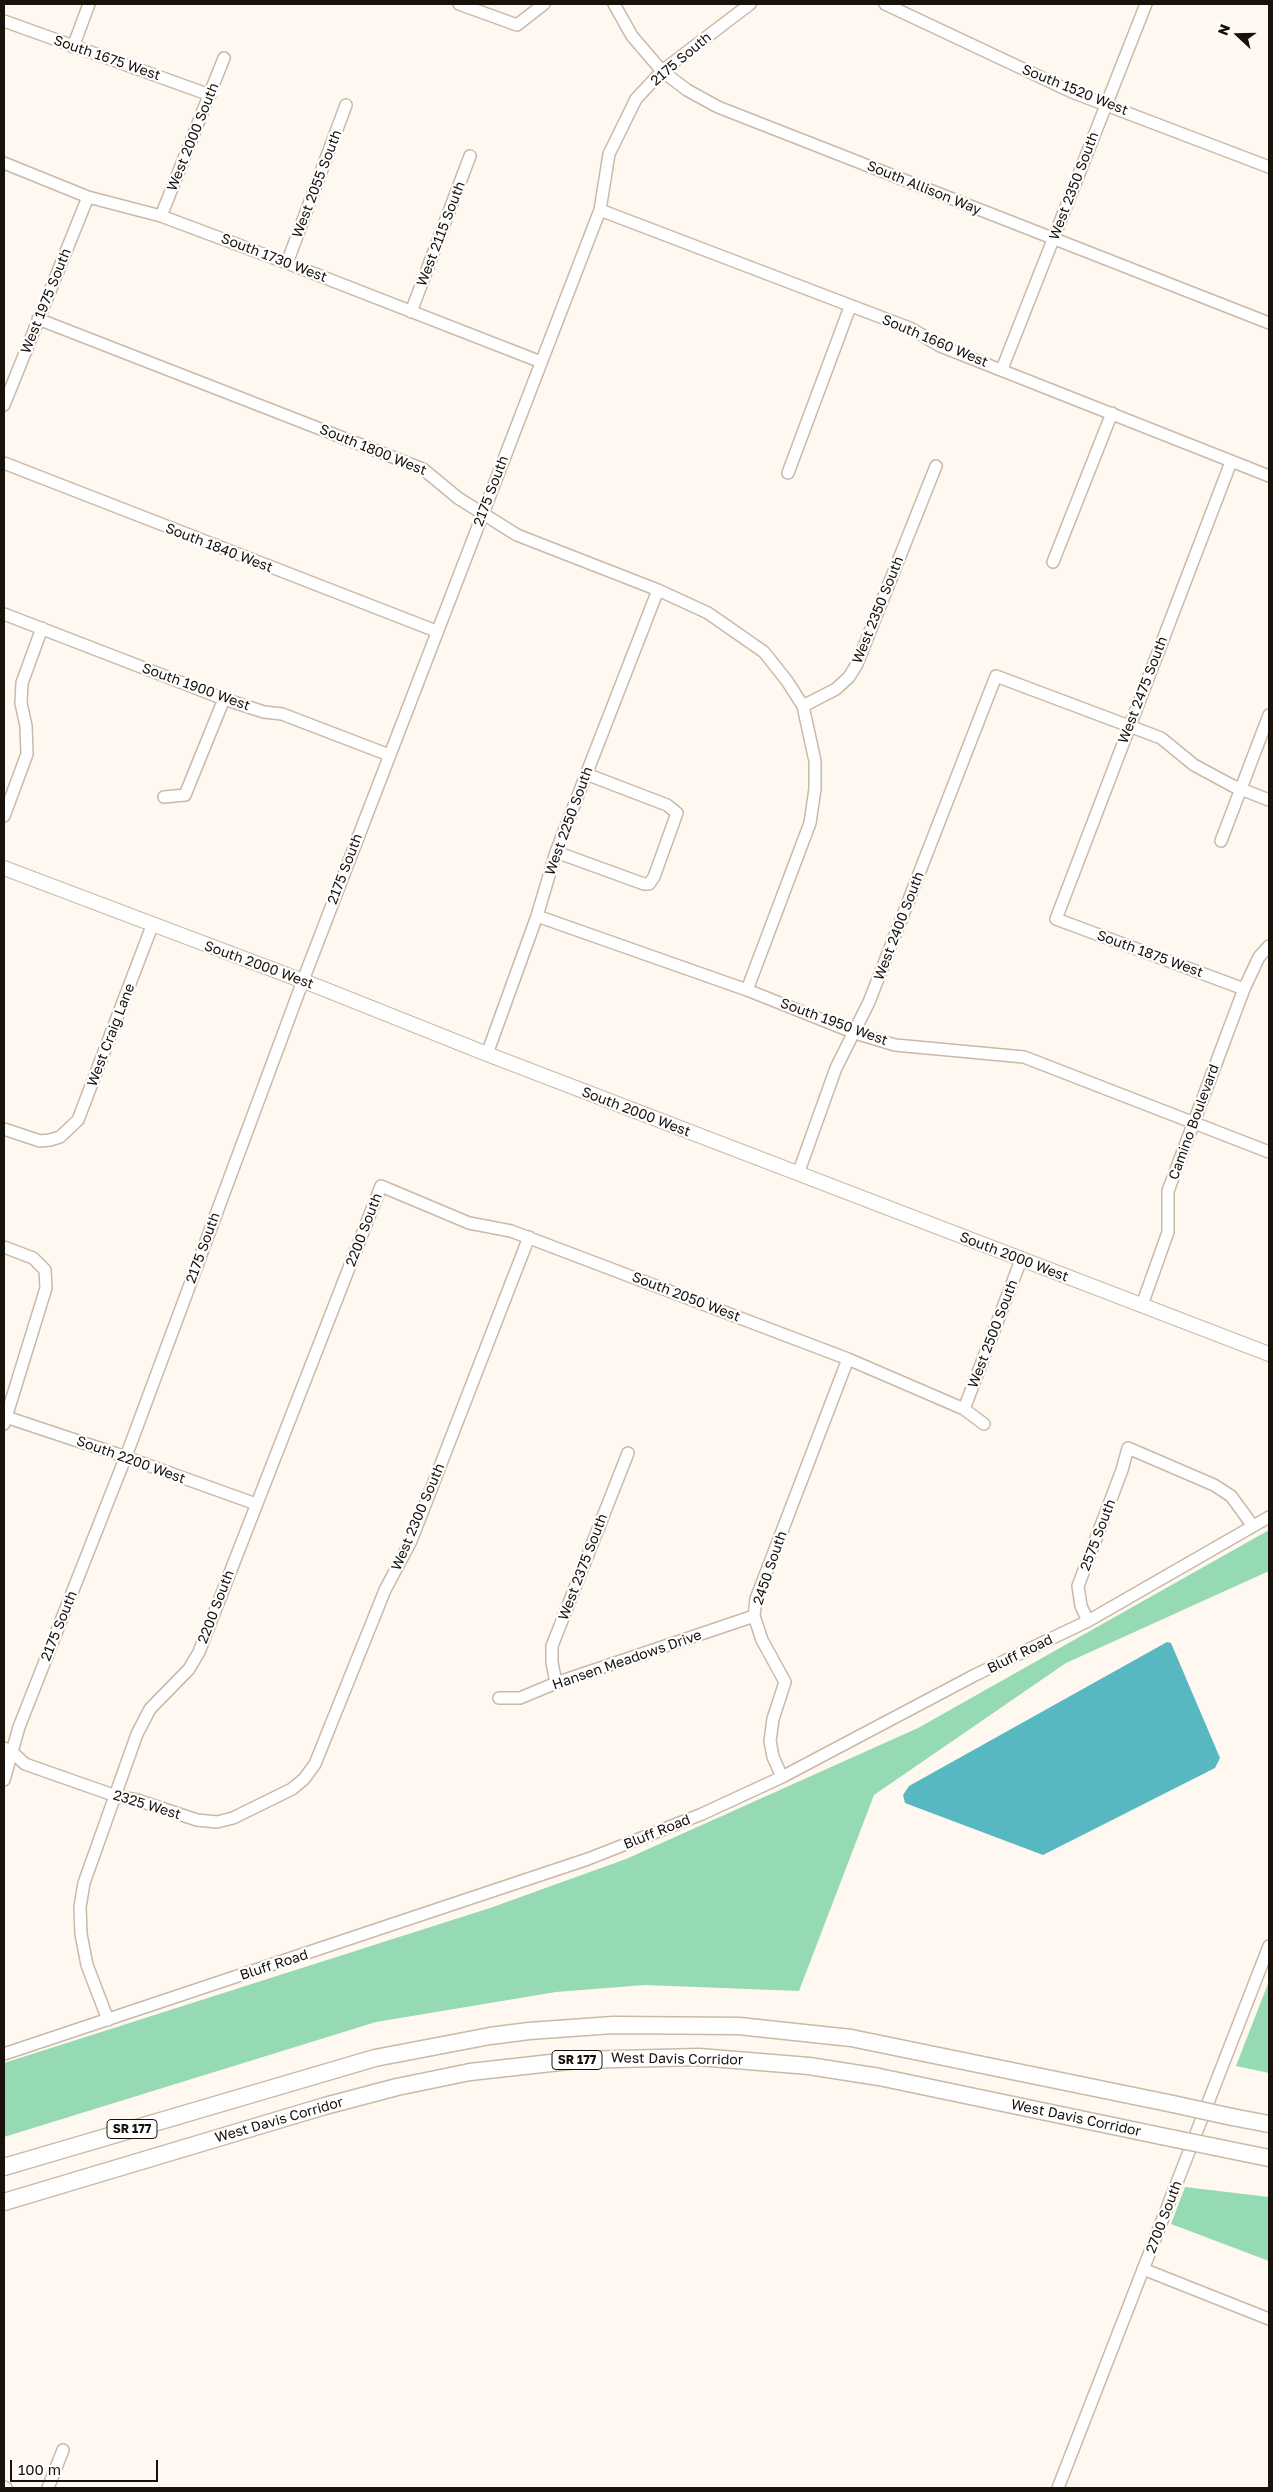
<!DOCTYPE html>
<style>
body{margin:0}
#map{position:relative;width:1273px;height:2492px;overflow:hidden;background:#fff8f0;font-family:"Golos Text",sans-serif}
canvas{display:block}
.frame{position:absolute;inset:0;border:5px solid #18120b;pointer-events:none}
.north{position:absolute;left:1213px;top:10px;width:50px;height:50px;-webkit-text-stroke:4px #fff;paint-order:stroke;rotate:291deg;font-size:14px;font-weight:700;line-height:20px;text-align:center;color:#18120b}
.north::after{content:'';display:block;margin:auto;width:18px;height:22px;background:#18120b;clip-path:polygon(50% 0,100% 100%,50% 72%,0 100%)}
.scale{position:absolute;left:10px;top:2460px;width:148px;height:22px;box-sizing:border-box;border:2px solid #18120b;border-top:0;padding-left:6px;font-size:15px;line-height:18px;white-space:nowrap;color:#18120b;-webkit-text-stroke:4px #fff;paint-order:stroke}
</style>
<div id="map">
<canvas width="1273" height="2492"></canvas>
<div class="frame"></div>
<div class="north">N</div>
<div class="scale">100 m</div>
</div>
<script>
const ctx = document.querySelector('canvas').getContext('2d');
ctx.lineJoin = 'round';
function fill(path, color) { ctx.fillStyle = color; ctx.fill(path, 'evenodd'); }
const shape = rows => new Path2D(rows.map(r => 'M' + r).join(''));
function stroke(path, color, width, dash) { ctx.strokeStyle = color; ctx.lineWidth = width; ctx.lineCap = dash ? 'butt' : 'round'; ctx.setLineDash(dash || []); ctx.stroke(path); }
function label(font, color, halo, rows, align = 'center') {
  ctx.font = font + ' "Golos Text",sans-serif'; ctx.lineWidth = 4.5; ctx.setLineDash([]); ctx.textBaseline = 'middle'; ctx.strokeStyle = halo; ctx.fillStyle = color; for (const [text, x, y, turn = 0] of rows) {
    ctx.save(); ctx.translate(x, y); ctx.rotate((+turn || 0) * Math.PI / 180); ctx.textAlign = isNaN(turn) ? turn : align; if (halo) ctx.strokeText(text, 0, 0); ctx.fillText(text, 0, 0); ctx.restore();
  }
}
fill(shape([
 [1269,1530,1269,1571,1066,1663,874,1795,799,1991,645,1985,556,1992,376,2022,4,2137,4,2063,490,1908,626,1859,918,1728],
 [1269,1981,1269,2073,1236,2066],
 [1185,2187,1269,2197,1269,2261,1171,2224]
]), '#95dab3');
fill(shape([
 [1167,1642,1171,1643,1220,1758,1215,1768,1043,1855,905,1803,903,1795,909,1786]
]), '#58b8c2');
const minor = shape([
 [459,4,517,25,544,4],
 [614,4,632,36,662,71,687,90,718,107,1269,323],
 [885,4,1072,92,1269,167],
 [4,21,210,95],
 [73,47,89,4],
 [4,163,88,197,161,216,287,263,541,362],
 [600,210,912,329,940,346,1269,476],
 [161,216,224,58],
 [287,263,346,105],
 [411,312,470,156],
 [38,319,423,469,458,498,517,535,658,590,708,613,764,652,787,681,803,706,815,761,815,789,810,823,747,990],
 [1002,369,1146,4],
 [4,405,88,197],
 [1231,462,1056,919,1244,989],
 [4,463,436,631],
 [788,473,850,307],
 [1053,562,1112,413],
 [4,614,224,699,264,712,282,714,389,755],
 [803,706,836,689,849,677,857,664,936,466],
 [164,797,185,795,224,699],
 [4,816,27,754,26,726,21,703,22,683,42,628],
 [1221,841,1269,715],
 [556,852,644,884,649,884,654,877,677,813,667,805,586,774],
 [537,916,747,990,855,1033,895,1045,1024,1057,1269,1152],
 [487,1054,537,916,556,852,658,590],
 [4,1129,40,1141,50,1140,60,1137,78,1120,152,926],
 [798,1174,836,1068,869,1002,996,676,1161,738,1194,765,1233,786,1269,800],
 [4,1247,33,1258,45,1270,46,1288,4,1424],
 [1142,1305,1168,1232,1168,1191,1244,989,1259,957,1269,946],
 [964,1409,1021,1260],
 [6,1417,117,1454,256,1504],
 [1088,1621,1081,1606,1078,1586,1122,1470,1128,1448,1214,1485,1231,1496,1253,1526],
 [556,1683,552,1662,552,1646,628,1453],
 [499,1698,520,1698,556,1683,754,1616],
 [4,1748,12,1752,25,1764,116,1796,137,1800,197,1820,217,1822,233,1818,292,1789,304,1779,315,1764,385,1590,411,1541,529,1237],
 [782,1777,773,1757,770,1741,773,1719,785,1682,762,1640,754,1616,756,1599,848,1359],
 [4,1780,19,1727,128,1451,307,970,600,210,609,154,636,99,662,71,750,4],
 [108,2020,87,1965,81,1934,80,1907,84,1883,137,1734,150,1709,189,1669,199,1652,381,1186,469,1223,511,1231,848,1359,964,1409,984,1424],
 [4,2054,588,1859,702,1814,782,1777,975,1675,1088,1621,1269,1517],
 [1143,2269,1269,2319],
 [4,2487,6,2488],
 [48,2488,63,2450],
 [1058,2488,1269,1946]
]);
const major = shape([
 [4,868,319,987,487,1054,1269,1354]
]);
const highway = shape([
 [1232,2117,1269,2124],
 [1220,2148,1269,2158],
 [4,2167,375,2058,490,2036,529,2031,613,2025,739,2026,851,2038,1173,2104],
 [4,2202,325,2106,397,2087,470,2072,578,2060,699,2057,809,2066,879,2077,1161,2136]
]);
stroke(minor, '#c9b9a7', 14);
stroke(major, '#c9b9a7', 16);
stroke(highway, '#c9b9a7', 19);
stroke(minor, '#fff', 11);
stroke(major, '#fff', 14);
stroke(highway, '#fff', 16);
const highwayBridge = shape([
 [1173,2104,1232,2117],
 [1161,2136,1220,2148]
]);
stroke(highwayBridge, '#c9b9a7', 19, []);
stroke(highwayBridge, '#fff', 16);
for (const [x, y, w] of [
 [577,2060,50],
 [132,2129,50]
]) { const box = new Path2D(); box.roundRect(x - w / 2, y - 9.5, w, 19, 4); ctx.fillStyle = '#fff'; ctx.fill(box); stroke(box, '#18120b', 1); }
label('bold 12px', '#18120b', null, [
 ["SR 177",577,2060],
 ["SR 177",132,2129]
]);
label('14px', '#18120b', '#fff', [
 ["South 1675 West",107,58,19],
 ["2175 South",681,59,-40],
 ["South 1520 West",1075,90,22],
 ["West 2000 South",193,137,-68],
 ["West 2055 South",317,184,-69],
 ["West 2350 South",1074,186,-69],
 ["South Allison Way",924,188,22],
 ["West 2115 South",441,234,-69],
 ["South 1730 West",274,258,21],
 ["West 1975 South",46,301,-68],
 ["South 1660 West",935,341,23],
 ["South 1800 West",373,450,22],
 ["2175 South",491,491,-69],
 ["South 1840 West",219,548,21],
 ["West 2350 South",878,610,-68],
 ["South 1900 West",196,687,20],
 ["West 2475 South",1143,690,-69],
 ["West 2250 South",569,821,-70],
 ["2175 South",345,869,-69],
 ["West 2400 South",899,926,-69],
 ["South 1875 West",1150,954,20],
 ["South 2000 West",259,965,20],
 ["South 1950 West",834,1022,20],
 ["West Craig Lane",111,1035,-69],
 ["South 2000 West",636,1112,21],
 ["Camino Boulevard",1194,1122,-70],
 ["2200 South",364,1230,-69],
 ["2175 South",203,1248,-70],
 ["South 2000 West",1014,1257,21],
 ["South 2050 West",686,1297,21],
 ["West 2500 South",993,1334,-69],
 ["South 2200 West",131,1460,20],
 ["West 2300 South",418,1517,-67],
 ["2575 South",1098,1535,-69],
 ["West 2375 South",583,1567,-69],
 ["2450 South",770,1568,-71],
 ["2200 South",216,1607,-69],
 ["2175 South",59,1626,-68],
 ["Bluff Road",1020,1654,-26],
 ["Hansen Meadows Drive",627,1660,-19],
 ["2325 West",147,1805,17],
 ["Bluff Road",657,1832,-22],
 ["Bluff Road",274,1965,-18],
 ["West Davis Corridor",677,2059,1],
 ["West Davis Corridor",1076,2118,12],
 ["West Davis Corridor",279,2120,-16],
 ["2700 South",1164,2217,-69]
]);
</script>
